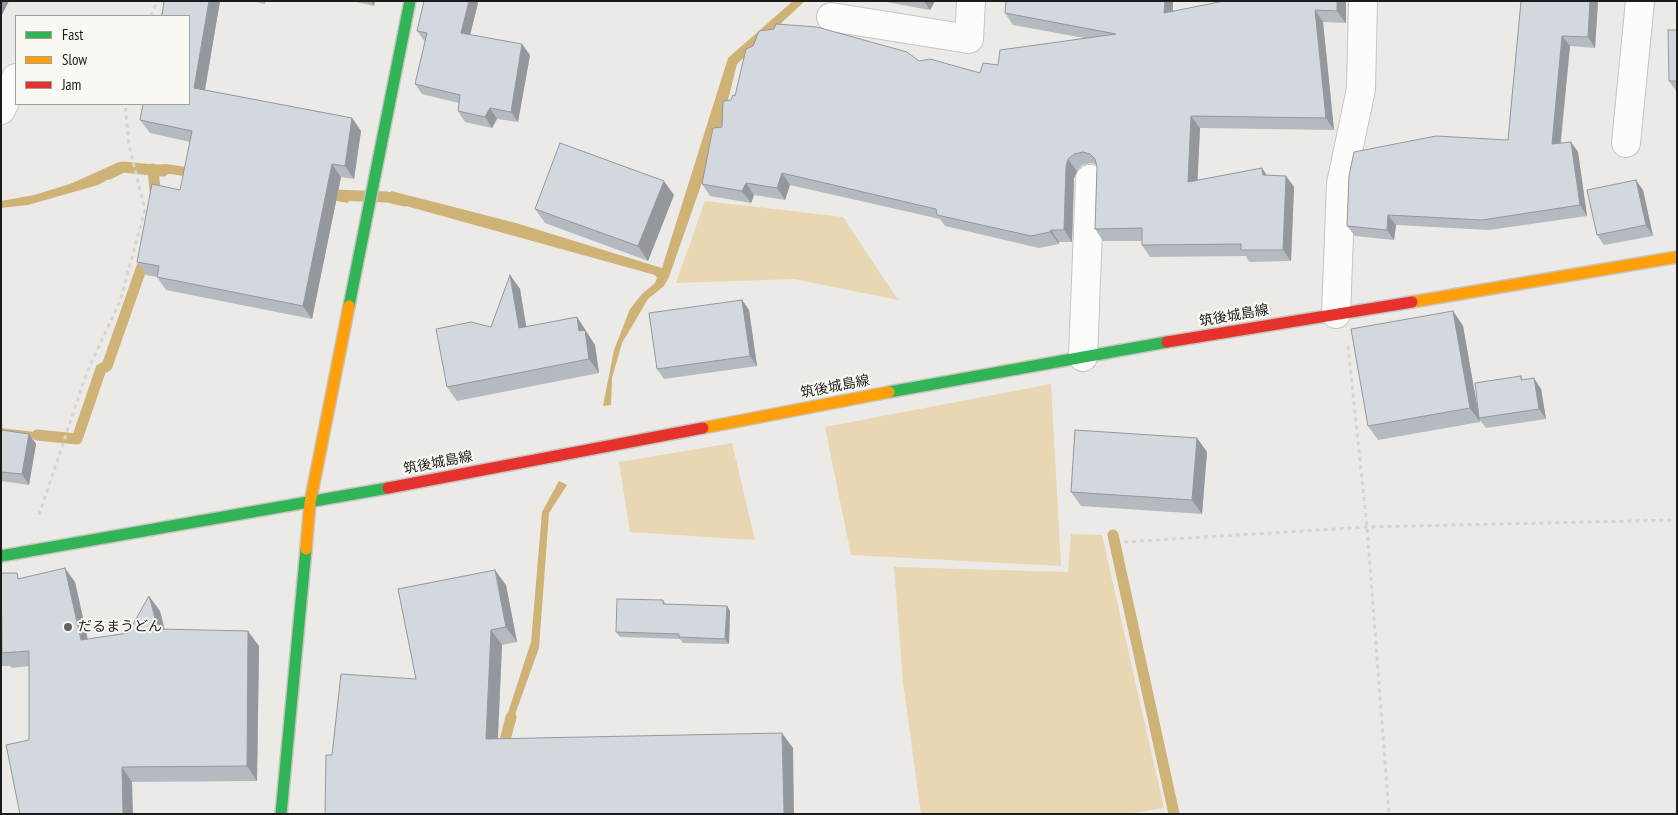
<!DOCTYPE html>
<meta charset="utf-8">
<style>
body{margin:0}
#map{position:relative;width:1678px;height:815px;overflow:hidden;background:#eceae7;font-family:"PT Sans Narrow",sans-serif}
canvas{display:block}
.frame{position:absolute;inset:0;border:2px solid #1b1b19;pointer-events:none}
.legend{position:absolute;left:15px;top:15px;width:175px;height:90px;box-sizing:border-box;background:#faf8f3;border:1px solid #a1a09c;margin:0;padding:6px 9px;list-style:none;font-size:15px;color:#1b1b19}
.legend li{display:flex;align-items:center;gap:10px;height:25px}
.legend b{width:25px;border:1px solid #a1a09c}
</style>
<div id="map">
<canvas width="1678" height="815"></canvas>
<div class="frame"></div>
<ul class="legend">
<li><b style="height:6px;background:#30b455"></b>Fast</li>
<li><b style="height:6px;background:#ff9f0a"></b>Slow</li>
<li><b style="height:6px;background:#e5322d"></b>Jam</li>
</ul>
</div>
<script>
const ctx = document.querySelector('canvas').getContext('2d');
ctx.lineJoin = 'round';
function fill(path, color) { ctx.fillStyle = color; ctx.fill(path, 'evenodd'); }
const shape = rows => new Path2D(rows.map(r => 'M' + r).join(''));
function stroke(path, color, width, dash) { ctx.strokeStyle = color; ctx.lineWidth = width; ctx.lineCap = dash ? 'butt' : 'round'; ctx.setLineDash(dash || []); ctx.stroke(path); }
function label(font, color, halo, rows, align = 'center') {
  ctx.font = font + ' "PT Sans Narrow","Noto Sans JP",sans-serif'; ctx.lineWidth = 4; ctx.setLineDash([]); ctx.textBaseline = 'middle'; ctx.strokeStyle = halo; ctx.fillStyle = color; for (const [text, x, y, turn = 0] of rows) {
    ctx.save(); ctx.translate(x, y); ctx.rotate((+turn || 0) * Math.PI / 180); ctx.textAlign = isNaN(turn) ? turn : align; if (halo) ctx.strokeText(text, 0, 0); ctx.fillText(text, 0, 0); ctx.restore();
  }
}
fill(shape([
 [705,201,843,217,898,300,794,279,676,283],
 [1051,384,1061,566,851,555,825,427],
 [732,443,755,540,630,532,619,462],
 [1071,534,1102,535,1164,808,1128,814,921,814,903,682,894,567,1068,572]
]), '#e9d6b2');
fill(shape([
 [793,1,805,1,737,64,721,128,669,277,664,286,648,299,622,343,612,378,611,405,603,406,614,350,630,309,642,294,655,283,657,278,655,275,388,201,391,191,516,223,662,268,728,58],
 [119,162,125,170,98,185,28,205,1,208,1,201,34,195,70,184],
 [166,164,228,173,351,195,348,203,213,180,170,174,151,175,149,165],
 [1,428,52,434,50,440,1,435],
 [559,481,567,485,549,513,539,648,509,731,503,728,531,642,542,512]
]), '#ceb276');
stroke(shape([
 [153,169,156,200],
 [109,174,123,167,163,171],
 [335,195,387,197,404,201],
 [37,435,77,439,101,369,107,366,146,255],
 [1113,535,1174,814],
 [502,752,511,717]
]), '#ceb276', 11);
const street = shape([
 [831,17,969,39,971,1],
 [1,110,16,78],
 [1626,143,1640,1],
 [1336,314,1341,184,1361,89,1363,1],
 [1083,357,1090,179]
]);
const fast = shape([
 [349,306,410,1],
 [889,392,1167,342],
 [1,556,388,488],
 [281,814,306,549]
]);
const slow = shape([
 [1412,302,1677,257],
 [703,428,889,392],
 [306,549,310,503,349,306]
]);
const jam = shape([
 [1167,342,1412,302],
 [388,488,703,428]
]);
stroke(street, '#c6c5c2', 30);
stroke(fast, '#c6c5c2', 14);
stroke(slow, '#c6c5c2', 14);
stroke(jam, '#c6c5c2', 14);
stroke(shape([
 [151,16,157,1],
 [1348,346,1367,527,1389,814],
 [39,515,87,372,120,301,145,210,129,145,125,104],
 [1124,542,1367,527,1677,520]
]), '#d5d5d4', 3, [4, 4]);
stroke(street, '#fcfcfb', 28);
stroke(fast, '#30b455', 11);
stroke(slow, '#ff9f0a', 11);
stroke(jam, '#e5322d', 11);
fill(shape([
 [164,1,220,1,205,90,352,118,361,131,354,179,341,177,312,319,166,290,157,277,146,275,137,262,180,190,190,142,150,133,140,120],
 [252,1,266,1,265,4],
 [351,1,375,1,374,6],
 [881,1,935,1,930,10],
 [1006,1,1173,1,1173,11,1346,1,1346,23,1323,22,1334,130,1200,128,1197,180,1262,168,1266,175,1286,176,1294,187,1291,261,1249,262,1246,256,1150,257,1142,245,1142,241,1103,241,1095,229,1097,167,1097,165,1091,163,1082,165,1077,171,1074,178,1072,242,1059,242,1059,244,1039,248,945,226,940,219,790,185,785,200,754,195,751,203,710,196,702,184,731,100,735,96,919,61,980,73,998,65,1084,38,1013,25,1005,13],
 [1521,1,1598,1,1595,48,1570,46,1561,143,1571,142,1578,152,1587,216,1489,230,1396,225,1394,240,1355,236,1347,226,1508,140],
 [478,3,470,35,530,55,518,122,497,119,492,128,465,122,458,111,459,103,422,94,415,84,425,42,417,31],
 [1677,30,1677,91,1676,91,1669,81],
 [1643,190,1653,236,1604,245,1597,235],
 [674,195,648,261,545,223,535,209],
 [510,275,520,289,526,327,577,317,595,345,599,373,457,401,447,387,491,327],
 [742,300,749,310,757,366,664,379,657,369],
 [1453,311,1463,326,1478,412,1521,376,1523,380,1541,389,1546,419,1486,428,1479,419,1480,422,1378,440,1368,426],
 [1,430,29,434,36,444,29,485,1,481],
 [1197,438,1207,452,1202,514,1081,506,1071,492],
 [1,573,20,578,75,582,88,639,128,633,160,611,165,630,259,646,257,781,132,782,29,740,29,666,12,668,10,666,2,666,1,664],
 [506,585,517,642,502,645,498,739,793,748,332,755,416,679],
 [663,600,666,604,727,606,730,611,729,644,683,643,680,639,620,637,616,632]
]), '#b5bac0');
fill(shape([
 [1,1,9,1,1,17],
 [209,1,220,1,203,101,194,88],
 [371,1,375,1,374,6],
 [469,1,477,1,478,3,468,43,461,33],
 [924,1,935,1,930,10],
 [1165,1,1173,1,1173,25,1164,13],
 [1337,1,1346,1,1346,23,1337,11],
 [1590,1,1598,1,1595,48,1588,37],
 [1315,10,1323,22,1334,130,1326,118],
 [1562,36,1570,46,1559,155,1552,144],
 [522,44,530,55,518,122,511,112],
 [490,108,497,119,492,128,485,117],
 [1191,116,1200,128,1197,194,1188,182],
 [352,118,361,131,354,179,345,166],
 [1571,142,1578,152,1587,216,1580,205],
 [1068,159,1077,171,1074,178,1072,242,1064,230,1066,166],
 [332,164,341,177,312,319,303,306],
 [1262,168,1270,180,1263,175],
 [782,173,790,185,785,200,777,188],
 [1286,176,1294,187,1291,261,1283,250],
 [1636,180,1643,190,1653,236,1646,225],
 [664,181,674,195,648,261,638,246],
 [746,183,754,195,751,203,742,191],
 [1388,215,1396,225,1394,240,1387,230],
 [1051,230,1059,242,1059,244,1050,232],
 [510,275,520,289,529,343,519,328],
 [742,300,749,310,757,366,750,356],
 [1453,311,1463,326,1480,422,1470,408],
 [577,317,595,345,599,373,589,359,579,331],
 [1534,378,1541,389,1546,419,1539,409],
 [29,434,36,444,29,485,22,474],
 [1197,438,1207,452,1202,514,1192,500],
 [65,568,75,582,91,655,81,640],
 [495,570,506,585,517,642,506,627],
 [149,596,160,611,168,644,158,629],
 [727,606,730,611,729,644,725,639],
 [491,630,502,645,497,754,486,739],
 [248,631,259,646,257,781,247,766],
 [782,733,793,748,794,814,784,814],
 [122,767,132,782,133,814,123,814]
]), '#94979c');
const building = shape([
 [164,1,209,1,194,88,352,118,345,166,332,164,303,306,157,277,159,266,137,262,152,184,180,190,192,131,140,120,143,104,189,104,189,16,162,16,164,1],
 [424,1,469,1,461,33,522,44,511,112,490,108,485,117,458,111,460,95,415,84,427,33,417,31,424,1],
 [1006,1,1165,1,1164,13,1224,1,1337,1,1337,11,1315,10,1326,118,1191,116,1188,182,1262,168,1263,175,1286,176,1283,250,1241,250,1241,244,1142,245,1142,228,1095,229,1097,167,1095,159,1090,154,1083,152,1074,154,1068,159,1066,166,1064,230,1051,230,1050,232,1031,236,937,215,936,209,782,173,777,188,746,183,742,191,702,184,713,128,722,127,723,101,731,100,733,95,735,96,746,49,753,46,759,31,774,29,776,24,817,27,907,52,919,61,930,59,980,73,983,63,998,65,1000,50,1116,34,1005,13,1006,1],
 [1521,1,1590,1,1588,37,1562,36,1552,144,1571,142,1580,205,1482,220,1388,215,1387,230,1347,226,1349,176,1354,152,1436,136,1508,140,1521,1],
 [1668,30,1677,30,1677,81,1669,81,1668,30],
 [560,143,664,181,638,246,535,209,560,143],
 [1636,180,1646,225,1597,235,1587,190,1636,180],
 [510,275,519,328,577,317,579,331,585,330,589,359,447,387,436,329,471,322,491,327,510,275],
 [742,300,750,356,657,369,649,313,742,300],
 [1453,311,1470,408,1368,426,1351,329,1453,311],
 [1521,376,1521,380,1534,378,1539,409,1479,418,1475,383,1521,376],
 [1,430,29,434,22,474,1,472,1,430],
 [1075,430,1197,438,1192,500,1071,492,1075,430],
 [65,568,81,640,128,633,149,596,158,629,248,631,247,766,122,767,123,814,20,814,6,745,29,740,29,651,2,653,1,573,17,573,18,579,65,568],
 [495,570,506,627,491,630,486,739,782,733,784,814,325,814,326,755,332,755,341,674,416,679,398,589,495,570],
 [617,599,663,600,663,604,727,606,725,639,679,637,679,634,616,632,617,599]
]);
fill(building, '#d3d8df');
stroke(building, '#94979c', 1);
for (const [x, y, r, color] of [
 [68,627,5,"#646361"]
]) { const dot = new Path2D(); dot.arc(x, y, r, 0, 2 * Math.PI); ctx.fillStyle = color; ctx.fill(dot); stroke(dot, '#faf8f3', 2); }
label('14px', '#1b1b19', '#faf8f3', [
 ["筑後城島線",1234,316,-10],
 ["筑後城島線",835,387,-11],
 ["筑後城島線",438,463,-11]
]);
label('14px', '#1b1b19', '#faf8f3', [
 ["だるまうどん",78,627]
], 'left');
</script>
